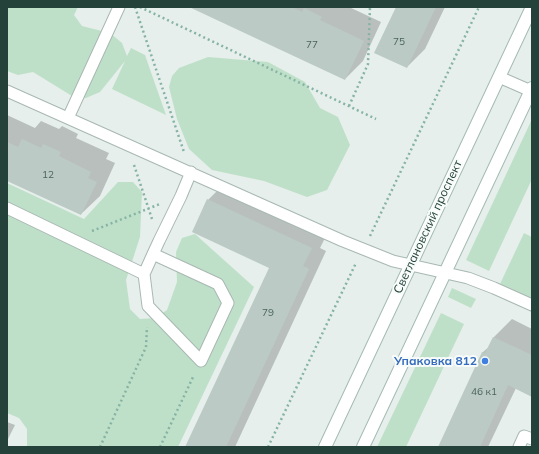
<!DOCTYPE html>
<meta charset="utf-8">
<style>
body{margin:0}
#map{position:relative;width:539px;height:454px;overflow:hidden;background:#e6efeb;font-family:Mulish,sans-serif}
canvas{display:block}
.frame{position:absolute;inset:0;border:8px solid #24423a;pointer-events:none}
</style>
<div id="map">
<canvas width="539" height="454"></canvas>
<div class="frame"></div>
</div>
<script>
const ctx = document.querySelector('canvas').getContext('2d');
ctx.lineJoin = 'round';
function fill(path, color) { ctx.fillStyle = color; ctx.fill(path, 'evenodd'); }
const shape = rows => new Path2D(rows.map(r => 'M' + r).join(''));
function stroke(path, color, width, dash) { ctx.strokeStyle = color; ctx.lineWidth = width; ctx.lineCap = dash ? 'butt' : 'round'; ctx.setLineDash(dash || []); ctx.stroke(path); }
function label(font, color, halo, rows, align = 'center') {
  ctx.font = font + ' Mulish,sans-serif'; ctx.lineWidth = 4; ctx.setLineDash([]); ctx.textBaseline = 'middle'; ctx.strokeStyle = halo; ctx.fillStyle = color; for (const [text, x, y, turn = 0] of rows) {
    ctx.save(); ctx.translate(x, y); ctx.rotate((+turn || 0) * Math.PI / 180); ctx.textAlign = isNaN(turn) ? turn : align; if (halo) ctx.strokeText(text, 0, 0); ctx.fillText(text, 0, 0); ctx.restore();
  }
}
fill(shape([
 [7,7,78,7,74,15,82,26,110,33,122,43,127,56,131,48,145,55,166,115,112,89,125,61,100,92,86,98,72,96,33,72,18,75,7,71],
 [208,57,268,62,305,82,320,108,338,117,350,145,327,190,307,197,264,181,212,170,189,149,177,119,169,87,172,76,179,68],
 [532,119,532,179,489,271,466,260],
 [118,182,133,182,142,192,140,237,126,280,130,309,140,319,155,318,167,310,177,282,176,252,182,238,195,234,254,287,178,447,27,447,27,429,19,418,7,413,7,183,84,219],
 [524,233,532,237,532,299,500,284],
 [452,288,476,299,471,308,448,297],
 [441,313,464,324,406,447,377,447]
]), '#bfe0c8');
fill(shape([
 [191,7,349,7,381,22,363,61,345,79],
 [397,7,445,7,425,49,407,67],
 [7,115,35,128,41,121,59,129,62,126,78,134,76,138,109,153,106,159,115,163,100,196,81,214,7,179],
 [226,182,329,230,320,248,326,251,235,447,186,447,270,267,208,200],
 [512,319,532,329,532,395,516,388,488,447,439,447,483,352,490,346,494,337],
 [7,422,15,425,7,441]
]), '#0003');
fill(shape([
 [189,7,292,7,302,12,304,8,322,17,320,20,364,41,345,80],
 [396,7,436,7,407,68,374,53],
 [22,139,41,148,43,144,61,152,59,156,91,172,88,178,97,182,81,215,7,181,7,142,18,147],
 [207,199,312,248,303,266,309,269,226,447,185,447,269,268,192,232],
 [493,337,532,355,532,397,508,385,480,447,438,447,482,352,485,353]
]), '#bbcac4');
const lane = shape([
 [499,77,531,91],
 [7,91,343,241,393,261,468,278,494,288,532,305],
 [68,118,119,7],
 [7,208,144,274],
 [153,254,218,284,228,303,201,361,148,306,144,274,153,254,159,241,181,196,191,172],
 [519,447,524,436,532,439]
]);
const secondary = shape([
 [325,447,532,7],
 [363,447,532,88]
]);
stroke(lane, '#a8b8b2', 13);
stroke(secondary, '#a4bbb3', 14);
stroke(shape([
 [135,7,184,152],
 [140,7,376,119],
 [349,106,368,64,370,7],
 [134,165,152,219],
 [92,231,160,204],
 [370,236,479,7],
 [100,447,146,347,147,327],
 [160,447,194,375],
 [268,447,356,263]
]), '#86b3a5', 2.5, [2, 3]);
stroke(lane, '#fff', 11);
stroke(secondary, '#fff', 12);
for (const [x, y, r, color] of [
 [485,361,4,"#3f7fe0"]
]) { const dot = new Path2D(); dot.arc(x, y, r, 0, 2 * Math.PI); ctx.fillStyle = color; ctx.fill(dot); stroke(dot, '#f7fbf9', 1.5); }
label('10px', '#4a645c', null, [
 ["75",399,42],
 ["77",312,45],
 ["12",48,175],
 ["79",268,313],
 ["46 к1",484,392]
]);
label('12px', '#24423a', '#f7fbf9', [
 ["Светлановский проспект",428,227,-65]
]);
label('bold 12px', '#366cbe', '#f7fbf9', [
 ["Упаковка 812",477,361]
], 'right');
</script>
